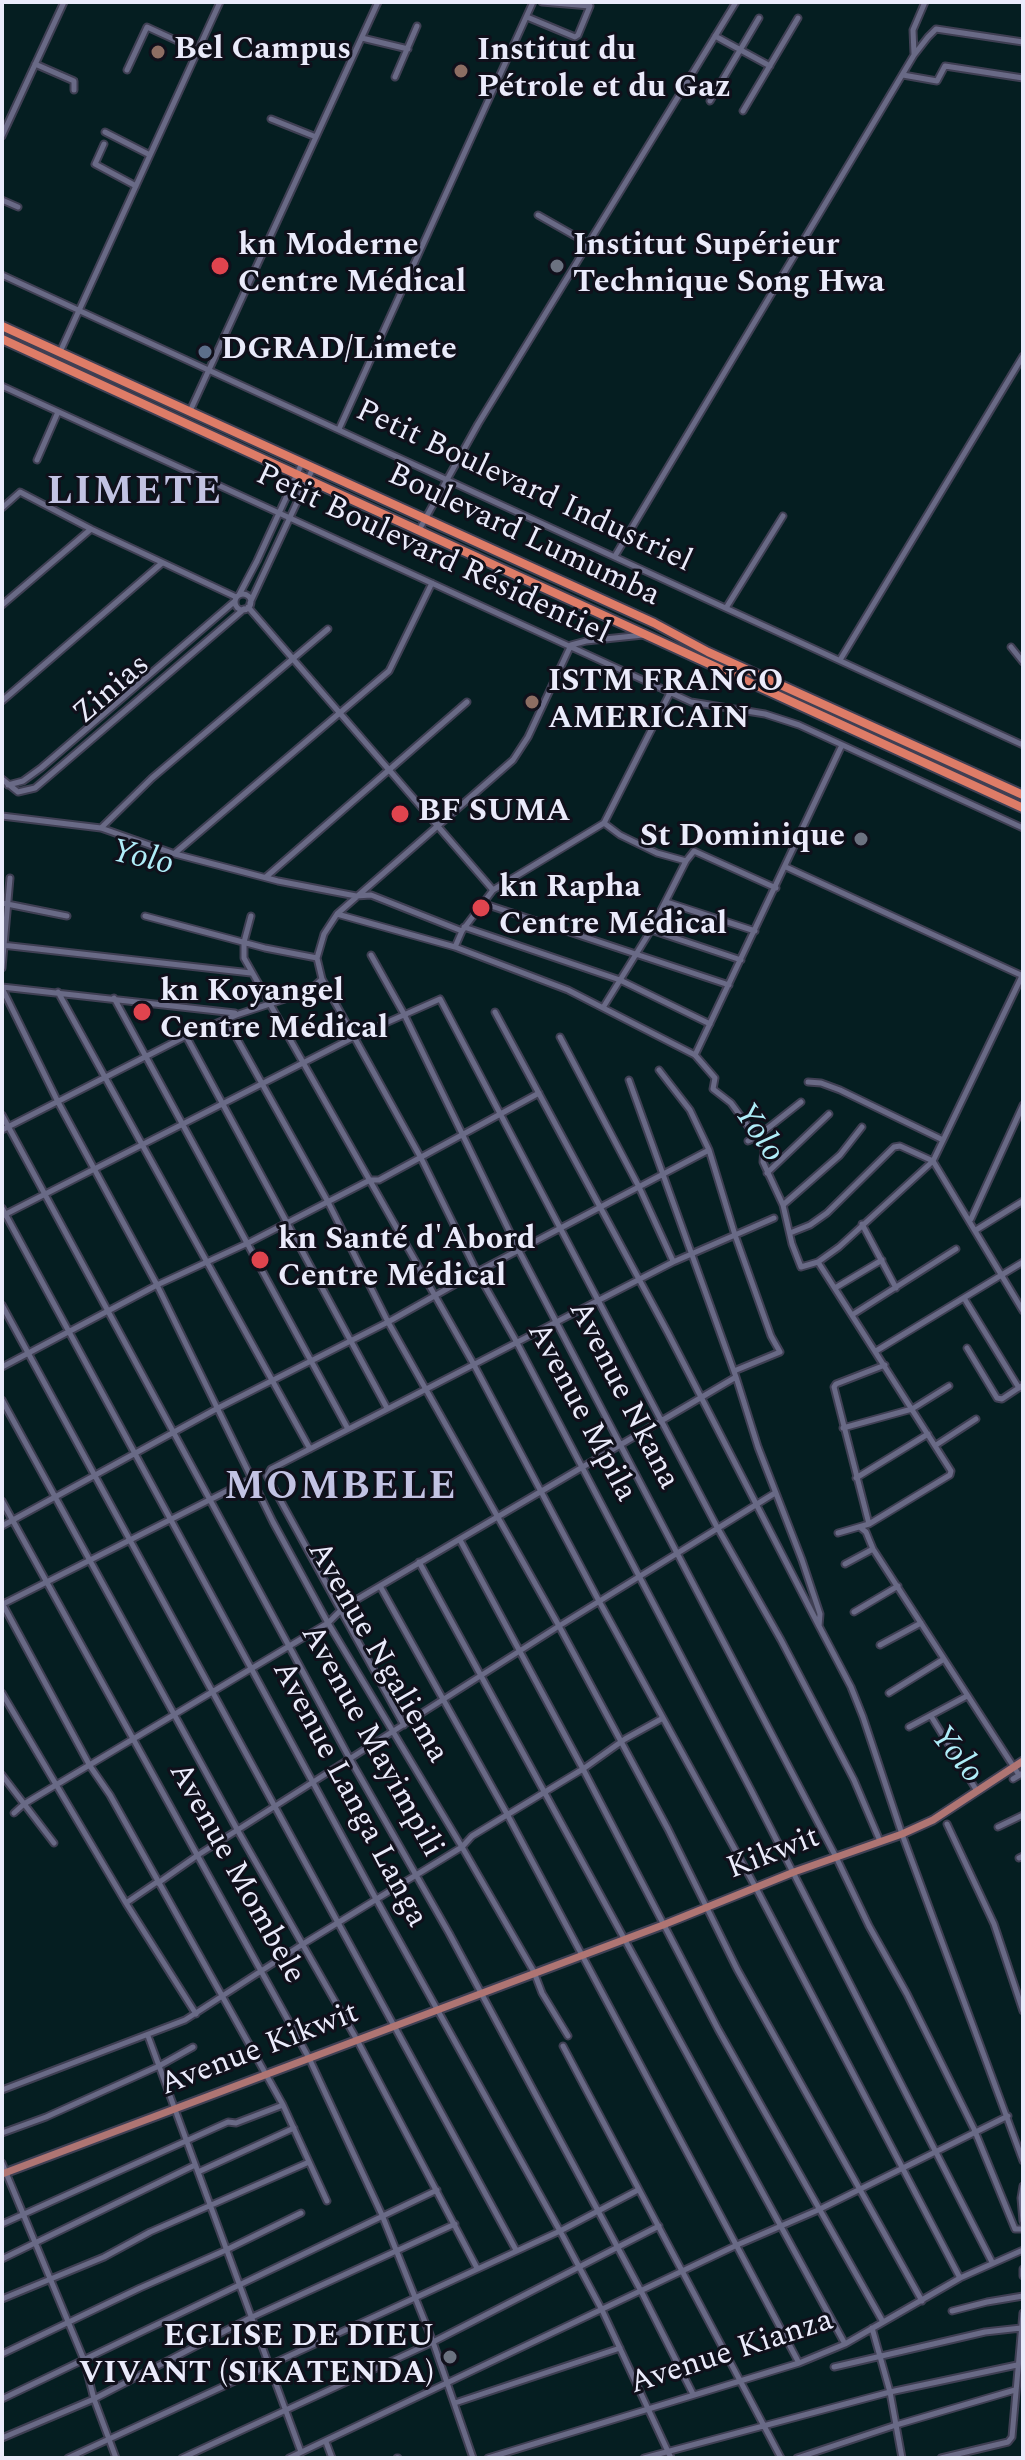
<!DOCTYPE html>
<meta charset="utf-8">
<style>
body{margin:0}
#map{position:relative;width:1025px;height:2460px;overflow:hidden;background:#26253e;font-family:Spectral,serif}
canvas{display:block}
.frame{position:absolute;inset:0;border:4px solid #eaebfb;pointer-events:none}
</style>
<div id="map">
<canvas width="1025" height="2460"></canvas>
<div class="frame"></div>
</div>
<script>
const ctx = document.querySelector('canvas').getContext('2d');
ctx.lineJoin = 'round';
function fill(path, color) { ctx.fillStyle = color; ctx.fill(path, 'evenodd'); }
const shape = rows => new Path2D(rows.map(r => 'M' + r).join(''));
function stroke(path, color, width, dash) { ctx.strokeStyle = color; ctx.lineWidth = width; ctx.lineCap = dash ? 'butt' : 'round'; ctx.setLineDash(dash || []); ctx.stroke(path); }
function label(font, color, halo, rows, align = 'center') {
  ctx.font = font + ' Spectral,serif'; ctx.lineWidth = 6; ctx.setLineDash([]); ctx.textBaseline = 'middle'; ctx.strokeStyle = halo; ctx.fillStyle = color; for (const [text, x, y, turn = 0] of rows) {
    ctx.save(); ctx.translate(x, y); ctx.rotate((+turn || 0) * Math.PI / 180); ctx.textAlign = isNaN(turn) ? turn : align; if (halo) ctx.strokeText(text, 0, 0); ctx.fillText(text, 0, 0); ctx.restore();
  }
}
const water = shape([
 [2,2,1023,2,1023,2458,2,2458,2,2]
]);
fill(water, '#051e21');
stroke(water, '#4a5c62', 2);
const minor = shape([
 [527,17,575,37,578,35,590,6,542,2],
 [715,36,770,66],
 [362,38,408,49],
 [914,54,913,30,925,2],
 [35,64,74,81,74,90],
 [127,70,147,27,197,50],
 [903,75,937,81,945,66,1023,78],
 [395,77,417,26],
 [710,101,759,18],
 [743,111,798,18],
 [271,119,316,137],
 [105,132,150,155],
 [2,136,64,2],
 [104,144,95,164,136,186],
 [2,200,18,207],
 [538,215,589,244],
 [2,275,1023,745],
 [60,352,220,2],
 [2,386,691,702,765,714,799,725,1023,828],
 [190,411,378,2],
 [339,429,533,2],
 [37,460,58,412],
 [2,508,20,492,91,529,236,597],
 [419,530,478,424,736,2],
 [615,556,914,55,928,37,936,29,1023,42],
 '235 602a8 8 0 1 1 16 0a8 8 0 1 1-16 0Z',
 [239,595,257,561,302,463],
 [250,603,313,468],
 [2,605,91,529],
 [248,607,493,890],
 [726,608,783,516],
 [1011,647,1023,662],
 [840,660,1023,356],
 [2,701,162,563],
 [2,779,18,792,35,788,244,609],
 [8,785,23,781,41,768,235,601],
 [2,816,101,828,175,854,278,881,356,896,371,895,462,931],
 [604,823,620,835,657,853,686,861],
 [101,828,152,778,328,629],
 [175,853,389,671,432,583],
 [786,867,1023,976],
 [266,877,467,702],
 [666,902,755,931],
 [2,903,67,916],
 [482,903,729,985],
 [337,914,455,947,568,990,695,1055,715,1078,713,1089,731,1103,764,1148,763,1162,783,1205,792,1244,801,1267,818,1262,839,1247,933,1161,1022,976],
 [145,916,265,948,317,958],
 [251,916,244,942,244,958,473,1363,599,1601,756,1888,960,2278],
 [464,927,620,980,710,1024],
 [651,930,741,960],
 [2,945,251,973],
 [455,947,462,931,493,890,604,823,671,691],
 [371,955,404,1014,519,1251,836,1857,869,1926,907,1994,974,2129,1015,2229,1023,2229],
 [2,968,10,878],
 [322,979,421,1158,477,1272,516,1341,751,1790,992,2262],
 [2,987,235,1013],
 [2,988,58,1102,157,1285,273,1522,328,1623,462,1847,534,1972,542,1993,568,2036],
 [58,992,310,1449],
 [114,998,348,1429],
 [604,1006,651,930,686,861,694,851,776,888],
 [495,1012,668,1333,819,1626],
 [226,1019,328,1202,388,1322,559,1626,668,1829,737,1969,922,2301],
 [186,1036,387,1408],
 [560,1037,639,1187,673,1261],
 [695,1055,842,745],
 [659,1070,690,1110,709,1150,735,1235,771,1336,780,1352,734,1371],
 [629,1080,736,1377,758,1447,802,1560,820,1614,819,1626,851,1687,863,1717,902,1834,1023,2161],
 [808,1082,821,1083,840,1090,943,1140],
 [2,1115,350,1759,449,1933,641,2291,693,2394],
 [2,1130,186,1036,239,1014,309,991,322,979,317,958,324,934,337,914,513,760,528,737,571,645,586,641,643,635],
 [748,1141,758,1136,801,1102],
 [767,1173,829,1114],
 [783,1205,840,1155,862,1127],
 [2,1208,376,1899,560,2231,602,2310,671,2458],
 [2,1216,354,1037,440,999,717,1527,781,1640,854,1780,880,1841],
 [971,1219,1023,1105],
 [862,1224,896,1288],
 [976,1230,1023,1201],
 [790,1233,810,1225,827,1213,894,1147,900,1146,933,1161,1023,1311],
 [818,1262,951,1471,950,1475,869,1524,838,1533],
 [835,1288,882,1260],
 [964,1298,1019,1388],
 [2,1305,516,2250],
 [852,1315,956,1249],
 [967,1348,997,1398,1002,1399,1023,1385],
 [876,1351,1023,1262],
 [2,1367,157,1285,248,1243,370,1180,379,1180,539,1093],
 [2,1400,238,1831,357,2040,477,2268],
 [843,1428,912,1409,949,1386],
 [936,1445,976,1419],
 [856,1478,928,1434],
 [2,1501,309,2058,382,2215,433,2342,473,2458],
 [869,1524,834,1387,836,1384,885,1365],
 [2,1526,218,1408,388,1322,477,1272,709,1150],
 [861,1528,866,1532,873,1549,1019,1775],
 [460,1540,583,1769,718,2029,883,2322],
 [419,1562,845,2344],
 [845,1564,873,1549],
 [380,1586,507,1814,799,2363],
 [2,1603,90,1766,110,1795,283,2105,327,2201],
 [3,1604,251,1479],
 [854,1612,898,1586],
 [880,1645,921,1623],
 [2,1693,126,1903,196,2014],
 [889,1693,944,1659],
 [931,1716,977,1791],
 [404,1725,267,1476,271,1469,673,1262,774,1218],
 [909,1727,967,1696],
 [2,1775,54,1843],
 [1013,1779,1023,1773],
 [14,1813,24,1804,328,1623,344,1607,736,1377],
 [947,1824,994,1924,1023,2011],
 [998,1827,1023,1815],
 [1019,1858,1023,1856],
 [158,1883,198,1855,559,1626,775,1493],
 [126,1903,157,1882],
 [148,2036,301,2452],
 [563,2046,781,2458],
 [2,2090,185,2020,303,1944,462,1847,472,1836,583,1769,625,1739,663,1718],
 [2,2133,46,2117,159,2066,193,2047],
 [2,2163,84,2360,94,2399,116,2458],
 [198,2172,294,2128],
 [1023,2186,1021,2198,1023,2221],
 [2,2224,228,2122,236,2123,283,2105],
 [2,2259,195,2165],
 [1023,2269,1023,2276],
 [2,2299,104,2257,150,2232,309,2162],
 [952,2311,987,2302,1023,2296],
 [872,2328,890,2392,902,2458],
 [2,2354,140,2288,226,2250,301,2213],
 [834,2367,985,2332,1021,2328],
 [2,2399,437,2190],
 [455,2403,620,2348],
 [2,2438,94,2399,250,2318,455,2224],
 [326,2442,332,2458],
 [68,2458,560,2231,638,2190],
 [182,2458,433,2342,659,2226],
 [289,2458,737,2245,818,2210,1008,2116],
 [397,2458,398,2458],
 [488,2458,799,2363,845,2344,960,2278,1023,2250],
 [644,2458,890,2392,1017,2365],
 [797,2458,896,2425,1015,2390],
 [941,2458,1008,2442,1012,2437,1023,2313]
]);
const major = shape([
 [2,2174,663,1925,794,1872,902,1834,933,1820,1023,1761]
]);
const highway = shape([
 [2,326,654,623,708,652,1023,795],
 [2,339,1023,808]
]);
stroke(minor, '#3f3f53', 9);
stroke(major, '#3f3f53', 11);
stroke(highway, '#3f3f53', 12);
stroke(minor, '#696a86', 5);
stroke(major, '#af7573', 7);
stroke(highway, '#de7c67', 8);
for (const [x, y, r, color] of [
 [158,52,8,"#8d6e63"],
 [461,71,8,"#8d6e63"],
 [220,266,10,"#e0444e"],
 [557,266,8,"#6b7280"],
 [205,352,8,"#5c6f8a"],
 [532,702,8,"#8d6e63"],
 [400,814,10,"#e0444e"],
 [861,839,8,"#6b7280"],
 [481,908,10,"#e0444e"],
 [142,1012,10,"#e0444e"],
 [260,1260,10,"#e0444e"],
 [450,2357,8,"#6b7280"]
]) { const dot = new Path2D(); dot.arc(x, y, r, 0, 2 * Math.PI); ctx.fillStyle = color; ctx.fill(dot); stroke(dot, '#10101b', 3); }
label('bold 32px', '#eaebfb', '#10101b', [
 ["Bel Campus",174,52],
 ["Institut du",477,53],
 ["Pétrole et du Gaz",477,90],
 ["kn Moderne",238,248],
 ["Centre Médical",238,285],
 ["Institut Supérieur",573,248],
 ["Technique Song Hwa",573,285],
 ["DGRAD/Limete",221,352],
 ["ISTM FRANCO",548,684],
 ["AMERICAIN",548,721],
 ["BF SUMA",418,814],
 ["St Dominique",845,839,"right"],
 ["kn Rapha",499,890],
 ["Centre Médical",499,927],
 ["kn Koyangel",160,994],
 ["Centre Médical",160,1031],
 ["kn Santé d'Abord",278,1242],
 ["Centre Médical",278,1279],
 ["EGLISE DE DIEU",434,2339,"right"],
 ["VIVANT (SIKATENDA)",434,2376,"right"]
], 'left');
label('32px', '#eaebfb', '#10101b', [
 ["Petit Boulevard Industriel",523,488,25],
 ["Boulevard Lumumba",523,537,25],
 ["Petit Boulevard Résidentiel",432,556,25],
 ["Zinias",113,691,-41],
 ["Avenue Nkana",622,1396,63],
 ["Avenue Mpila",580,1413,62],
 ["Avenue Ngaliema",376,1653,60],
 ["Avenue Mayimpili",370,1742,61],
 ["Avenue Langa Langa",348,1795,62],
 ["Kikwit",774,1855,-21],
 ["Avenue Mombele",235,1874,61],
 ["Avenue Kikwit",260,2051,-21],
 ["Avenue Kianza",732,2354,-18]
]);
label('italic 34px', '#afedf8', '#10101b', [
 ["Yolo",142,860,13],
 ["Yolo",757,1134,56],
 ["Yolo",955,1756,51]
]);
ctx.letterSpacing = '2px';
label('bold 40px', '#c2c3e3', '#10101b', [
 ["LIMETE",135,495],
 ["MOMBELE",341,1490]
]);
ctx.letterSpacing = '0px';
</script>
